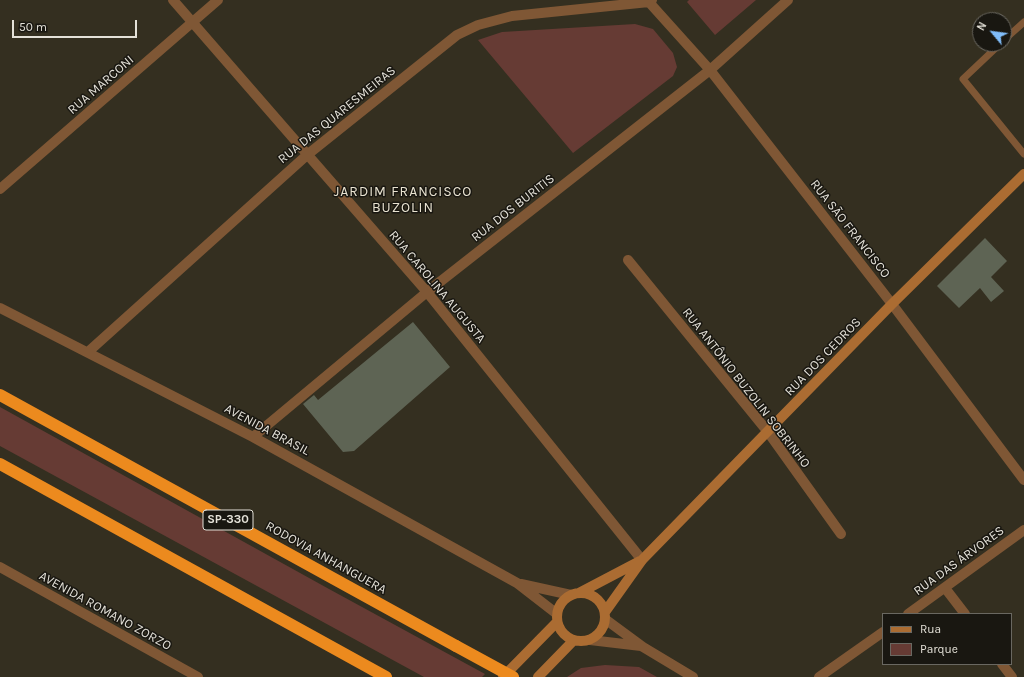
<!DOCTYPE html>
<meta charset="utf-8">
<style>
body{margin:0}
#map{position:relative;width:1024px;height:677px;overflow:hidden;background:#342f20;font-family:Karla,sans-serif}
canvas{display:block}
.legend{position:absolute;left:882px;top:613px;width:130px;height:52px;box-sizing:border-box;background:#191711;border:1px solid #6a6861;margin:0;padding:5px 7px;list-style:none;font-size:12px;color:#e4e1d8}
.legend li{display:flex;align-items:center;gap:8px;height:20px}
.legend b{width:20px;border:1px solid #6a6861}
.north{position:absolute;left:972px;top:12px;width:40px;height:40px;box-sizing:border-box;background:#191711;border:1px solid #6a6861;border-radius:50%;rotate:299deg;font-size:11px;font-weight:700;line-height:16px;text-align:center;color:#e4e1d8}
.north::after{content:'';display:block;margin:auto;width:14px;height:18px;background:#80bdfa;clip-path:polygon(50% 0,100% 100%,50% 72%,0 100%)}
.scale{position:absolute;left:12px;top:20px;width:125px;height:18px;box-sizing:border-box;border:2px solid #e4e1d8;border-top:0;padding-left:5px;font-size:12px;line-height:14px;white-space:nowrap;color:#e4e1d8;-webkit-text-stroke:3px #191711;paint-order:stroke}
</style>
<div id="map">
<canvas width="1024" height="677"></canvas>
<ul class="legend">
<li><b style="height:5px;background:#ab6c32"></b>Rua</li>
<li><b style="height:11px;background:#663b34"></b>Parque</li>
</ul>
<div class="north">N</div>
<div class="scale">50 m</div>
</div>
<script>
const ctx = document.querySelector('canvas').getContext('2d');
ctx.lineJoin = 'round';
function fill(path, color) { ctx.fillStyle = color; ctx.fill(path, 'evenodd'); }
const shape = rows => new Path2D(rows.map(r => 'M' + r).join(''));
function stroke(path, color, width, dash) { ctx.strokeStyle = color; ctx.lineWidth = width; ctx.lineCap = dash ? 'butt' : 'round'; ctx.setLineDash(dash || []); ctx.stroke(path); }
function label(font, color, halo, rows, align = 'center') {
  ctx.font = font + ' Karla,sans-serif'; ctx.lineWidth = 3; ctx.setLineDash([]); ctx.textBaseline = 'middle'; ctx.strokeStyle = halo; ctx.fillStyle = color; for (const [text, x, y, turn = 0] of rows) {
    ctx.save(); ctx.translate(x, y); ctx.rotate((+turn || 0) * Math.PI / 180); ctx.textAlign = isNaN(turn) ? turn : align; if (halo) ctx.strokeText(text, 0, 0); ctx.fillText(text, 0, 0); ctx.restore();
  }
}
fill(shape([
 [689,0,756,0,715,35,687,2],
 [635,24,653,29,673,53,677,67,673,76,573,153,478,40,502,32],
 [0,407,329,589,485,674,482,677,424,677,0,446],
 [605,665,639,667,657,677,567,677,581,668]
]), '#663b34');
fill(shape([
 [985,238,1007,261,991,277,1004,291,991,302,980,288,959,308,937,286],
 [413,322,450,367,354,451,343,452,303,404,314,395,318,400]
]), '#5e6454');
stroke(shape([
 [1004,40,1024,22],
 [1000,44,963,79,1024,154]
]), '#7f5735', 7);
stroke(shape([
 [173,0,427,292,642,560],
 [647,0,710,70,892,304,1024,480],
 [0,189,218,0],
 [628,260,768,432,841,534],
 [0,308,253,437,517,583,557,614],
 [88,352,307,155,457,35,478,25,512,16,649,2,652,0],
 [253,437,427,292,710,70,788,0],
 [0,567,198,677],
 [521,584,571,595],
 [945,588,965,614],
 [908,614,1024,530],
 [605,619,643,647,693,677],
 [590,640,641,646],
 [1002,664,1012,677],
 [819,677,883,632]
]), '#7f5735', 10);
stroke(shape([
 '557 617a24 24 0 1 1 48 0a24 24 0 1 1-48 0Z',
 [579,593,640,561],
 [605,612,642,560,892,304,1024,174],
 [503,677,557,622],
 [538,677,573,641]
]), '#ab6c32', 10);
stroke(shape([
 [0,395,456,646],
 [0,464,386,677]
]), '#ec8a1e', 12);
stroke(shape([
 [456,646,513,677]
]), '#ec8a1e', 12);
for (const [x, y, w] of [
 [228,520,50]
]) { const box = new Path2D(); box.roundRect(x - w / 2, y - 10, w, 20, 3); ctx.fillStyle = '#191711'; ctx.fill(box); stroke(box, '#e4e1d8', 1); }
label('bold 12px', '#e4e1d8', null, [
 ["SP-330",228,520]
]);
label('13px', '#e4e1d8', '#191711', [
 ["RUA MARCONI",101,85,-41],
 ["RUA DAS QUARESMEIRAS",337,115,-39],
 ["RUA DOS BURITIS",513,208,-38],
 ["RUA SÃO FRANCISCO",850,229,52],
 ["RUA CAROLINA AUGUSTA",437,287,50],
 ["RUA DOS CEDROS",823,357,-46],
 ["RUA ANTÔNIO BUZOLIN SOBRINHO",746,388,52],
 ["AVENIDA BRASIL",267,430,28],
 ["RODOVIA ANHANGUERA",326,558,29],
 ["RUA DAS ÁRVORES",959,561,-36],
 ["AVENIDA ROMANO ZORZO",105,611,29]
]);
ctx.letterSpacing = '1px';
label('14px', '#e9e3d1', '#191711', [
 ["JARDIM FRANCISCO",403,192],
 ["BUZOLIN",403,208]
]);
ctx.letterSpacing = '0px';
</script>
